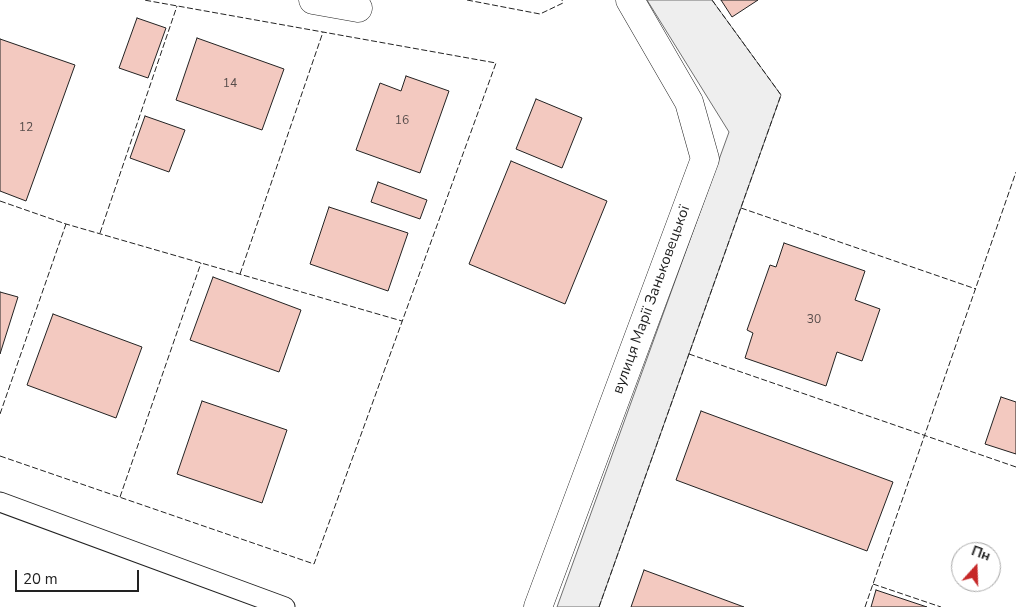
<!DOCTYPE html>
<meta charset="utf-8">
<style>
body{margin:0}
#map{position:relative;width:1016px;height:607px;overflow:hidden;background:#fff;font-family:"Nunito Sans",sans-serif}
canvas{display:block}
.north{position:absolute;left:951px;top:542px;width:50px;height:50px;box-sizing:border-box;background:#fff;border:1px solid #a7a7a7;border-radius:50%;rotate:20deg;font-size:14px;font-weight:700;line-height:20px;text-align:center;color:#222}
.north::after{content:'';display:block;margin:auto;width:18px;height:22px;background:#c62828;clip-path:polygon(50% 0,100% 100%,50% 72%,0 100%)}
.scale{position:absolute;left:15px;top:570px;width:124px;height:22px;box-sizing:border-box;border:2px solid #222;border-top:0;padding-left:6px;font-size:15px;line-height:18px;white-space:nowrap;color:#222;-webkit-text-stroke:4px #fff;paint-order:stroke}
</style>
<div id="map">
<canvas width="1016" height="607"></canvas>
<div class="north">Пн</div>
<div class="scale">20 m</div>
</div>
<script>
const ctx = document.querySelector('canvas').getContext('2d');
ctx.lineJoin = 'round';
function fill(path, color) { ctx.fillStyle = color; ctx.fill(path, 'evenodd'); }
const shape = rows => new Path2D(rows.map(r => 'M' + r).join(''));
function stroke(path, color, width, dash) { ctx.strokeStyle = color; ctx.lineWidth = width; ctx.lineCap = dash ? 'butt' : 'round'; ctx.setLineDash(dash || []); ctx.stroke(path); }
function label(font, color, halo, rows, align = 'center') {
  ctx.font = font + ' "Nunito Sans",sans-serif'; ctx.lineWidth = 4; ctx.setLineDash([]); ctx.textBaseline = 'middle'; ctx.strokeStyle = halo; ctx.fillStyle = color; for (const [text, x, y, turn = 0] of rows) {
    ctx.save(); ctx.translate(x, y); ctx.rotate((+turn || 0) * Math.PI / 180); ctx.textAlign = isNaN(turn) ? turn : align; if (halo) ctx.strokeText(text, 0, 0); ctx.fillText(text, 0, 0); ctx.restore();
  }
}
const green = shape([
 [647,0,712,0,781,95,599,607,557,607,729,132,647,0]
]);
fill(green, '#eee');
stroke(green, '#6f6f6f', 1);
const building = shape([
 [721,0,758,0,732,17,721,0],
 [137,18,166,28,148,78,119,68,137,18],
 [197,38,284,69,262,130,176,100,197,38],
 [0,39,75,65,26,201,0,191,0,39],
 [406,76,449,91,420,173,356,150,380,83,401,91,406,76],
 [536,99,582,118,562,168,516,149,536,99],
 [145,116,185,130,169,172,130,158,145,116],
 [511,161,607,201,565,304,469,264,511,161],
 [378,182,427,200,420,219,371,202,378,182],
 [329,207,408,233,388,291,310,264,329,207],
 [784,243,865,271,855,300,880,309,862,361,837,352,826,386,745,358,753,333,747,330,770,265,776,267,784,243],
 [213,277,301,310,279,372,190,340,213,277],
 [0,292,18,297,0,354,0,292],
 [53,314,142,347,116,418,27,385,53,314],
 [1001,397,1016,402,1016,454,985,444,1001,397],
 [202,401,287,430,262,503,177,474,202,401],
 [701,411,893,482,867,551,676,480,701,411],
 [644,570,744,607,631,607,644,570],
 [876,590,927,607,871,607,876,590]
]);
fill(building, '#f3c9c0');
stroke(building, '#222', 1);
const service = shape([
 [0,502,285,607]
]);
const minor = shape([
 [313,0,358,8],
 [538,607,705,159,689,102,630,0]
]);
stroke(service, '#222', 21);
stroke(minor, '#222', 29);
stroke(service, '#fff', 19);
stroke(minor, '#fff', 28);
stroke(shape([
 [467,0,540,14,563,3,562,0],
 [0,201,66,224,402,321],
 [741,208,976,289],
 [100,233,177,6],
 [240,274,323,32],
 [689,354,1016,467],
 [0,414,66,224],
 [0,456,314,564,496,63,144,0],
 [120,497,201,263],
 [873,584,941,607],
 [599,607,781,95,712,0],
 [865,607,1016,172]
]), '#222', 1, [6, 2.5]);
label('12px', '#564c4a', null, [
 ["14",230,84],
 ["16",402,121],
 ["12",26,128],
 ["30",814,320]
]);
label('15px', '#222', '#fff', [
 ["вулиця Марії Заньковецької",652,300,-70]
]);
</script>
